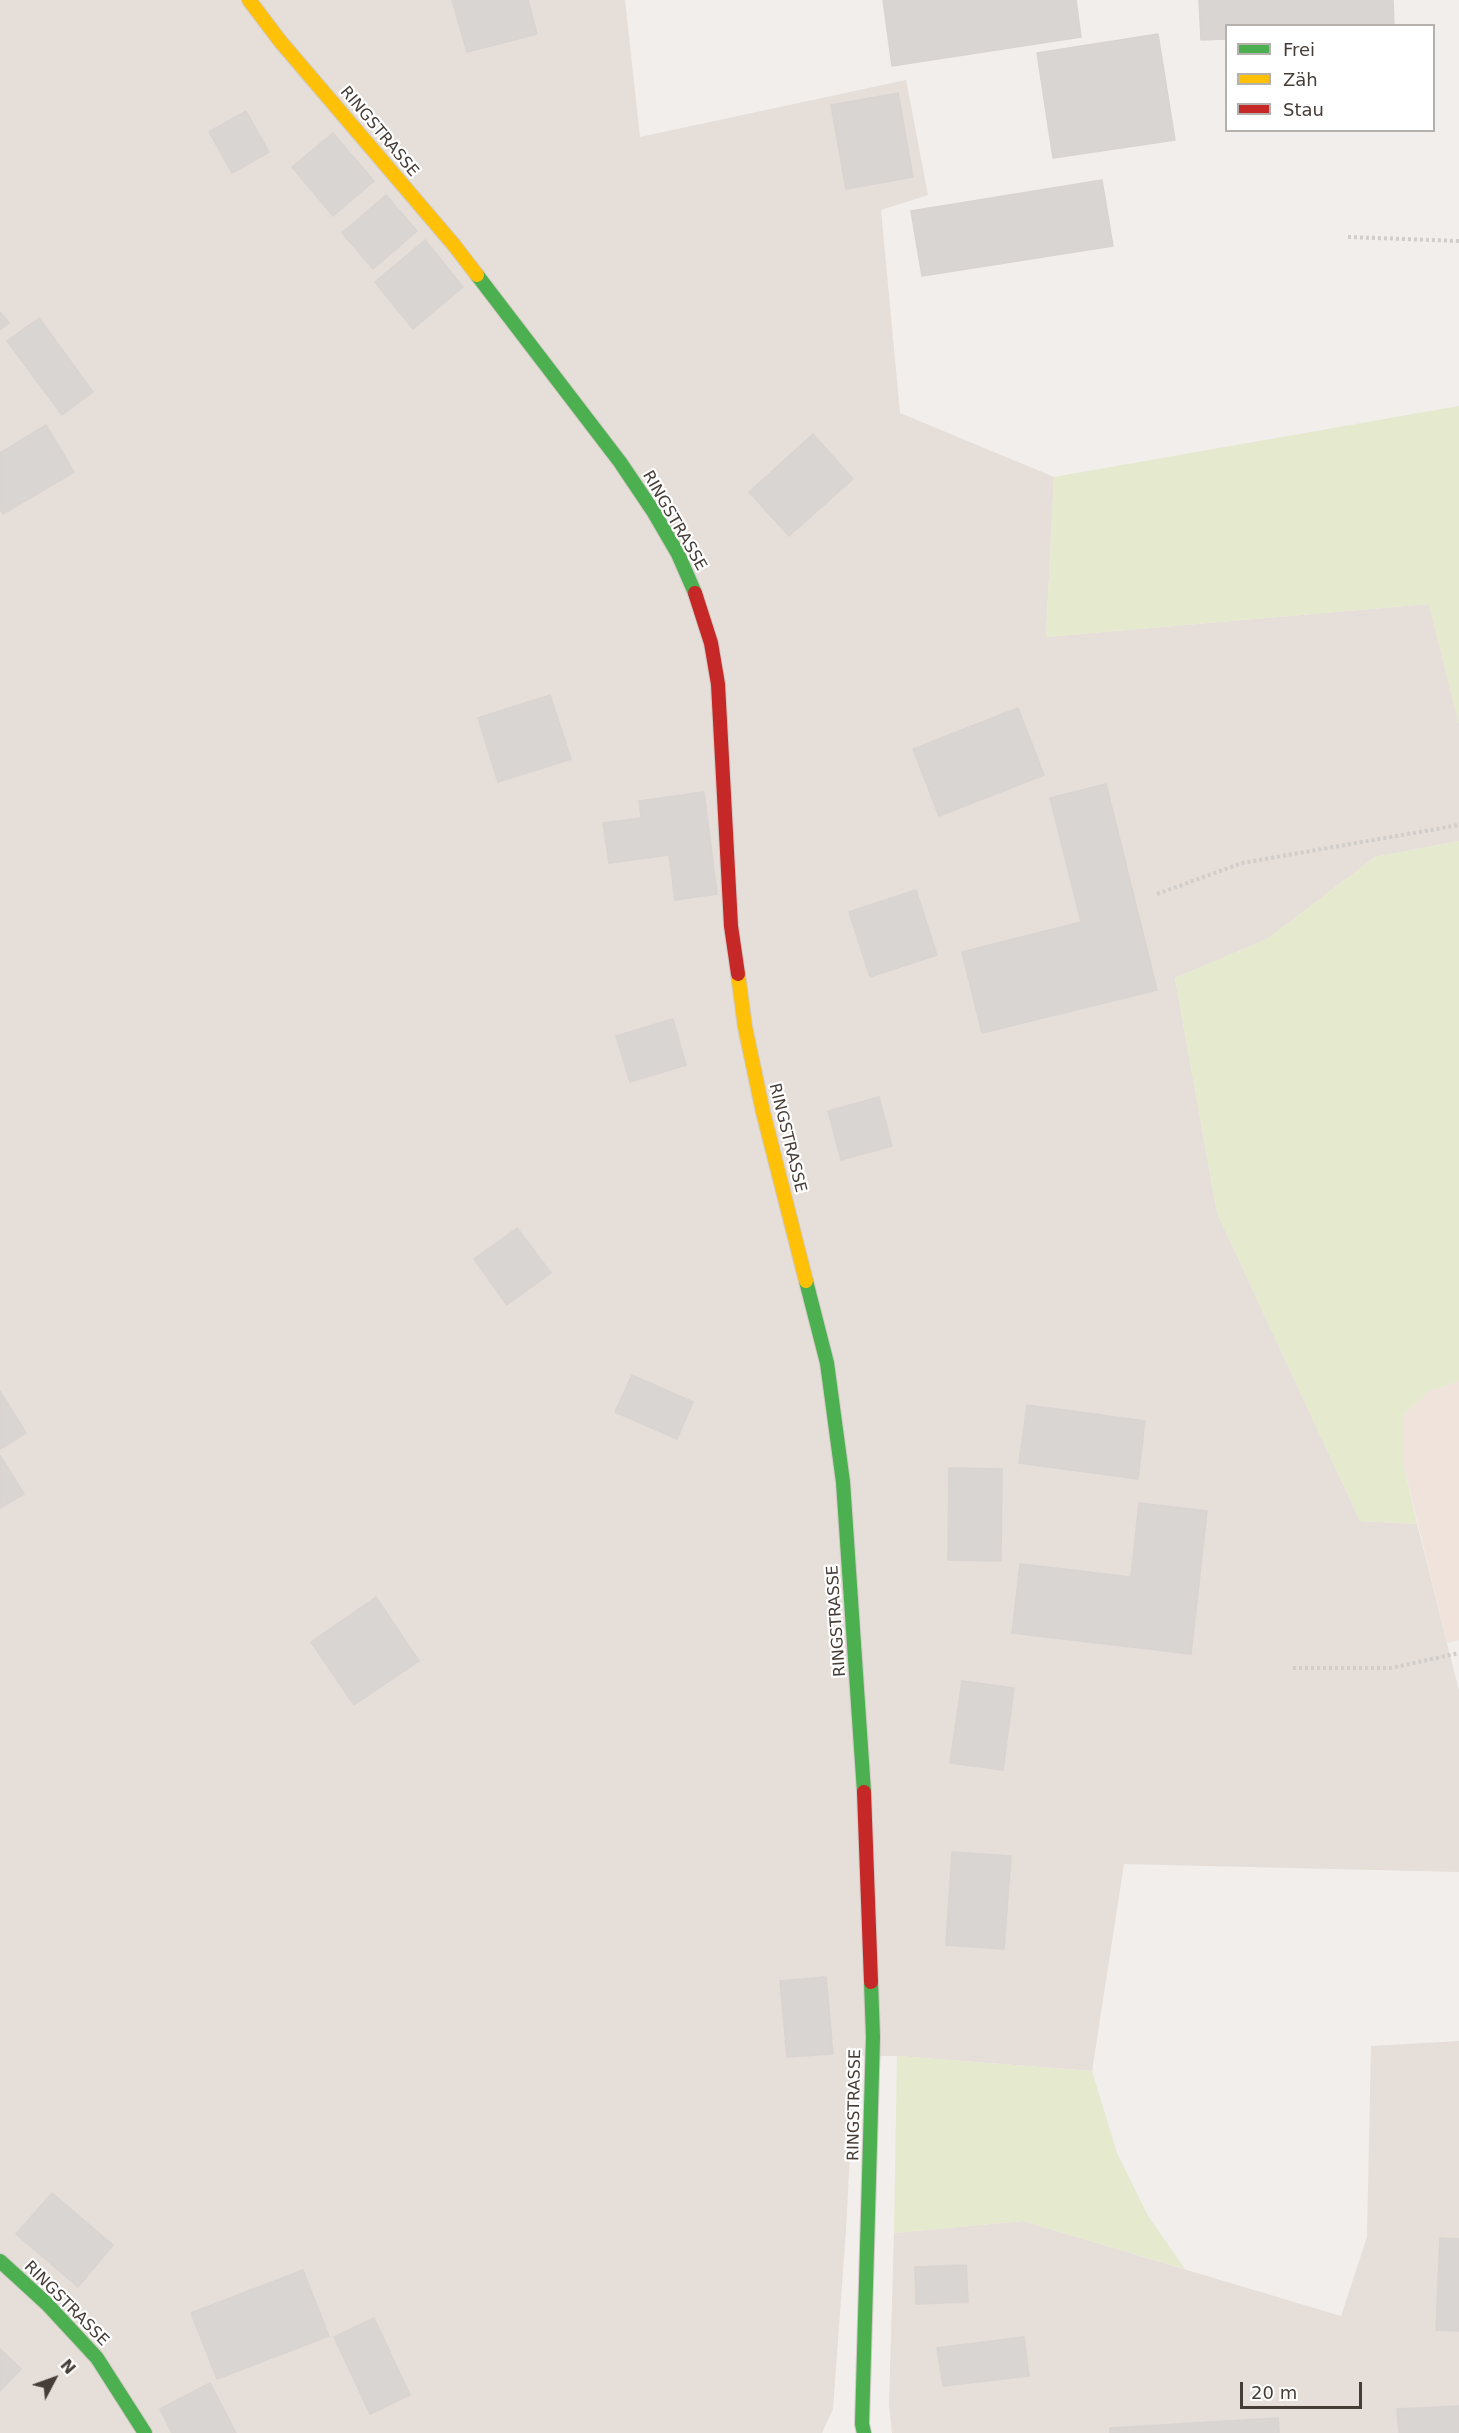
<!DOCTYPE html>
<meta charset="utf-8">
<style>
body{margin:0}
#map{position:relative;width:1459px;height:2433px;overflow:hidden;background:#f1eeeb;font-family:"DejaVu Sans",sans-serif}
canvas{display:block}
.legend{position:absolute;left:1225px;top:24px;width:210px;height:108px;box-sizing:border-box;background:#fff;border:2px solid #b5b1af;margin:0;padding:8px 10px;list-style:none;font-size:18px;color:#463d37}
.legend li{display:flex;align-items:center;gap:12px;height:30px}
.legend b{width:30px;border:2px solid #b5b1af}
.north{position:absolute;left:24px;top:2349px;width:60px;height:60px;-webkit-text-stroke:4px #fff;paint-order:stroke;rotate:49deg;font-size:16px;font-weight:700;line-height:24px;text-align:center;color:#463d37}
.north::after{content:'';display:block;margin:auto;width:21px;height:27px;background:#463d37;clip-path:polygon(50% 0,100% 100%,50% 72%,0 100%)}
.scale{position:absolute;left:1240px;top:2382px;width:122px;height:27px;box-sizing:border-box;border:3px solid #463d37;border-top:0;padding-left:8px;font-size:18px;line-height:21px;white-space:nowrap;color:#463d37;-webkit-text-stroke:4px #fff;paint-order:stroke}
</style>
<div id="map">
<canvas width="1459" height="2433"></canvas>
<ul class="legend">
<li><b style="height:8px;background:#4caf50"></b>Frei</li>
<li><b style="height:8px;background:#ffc107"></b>Zäh</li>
<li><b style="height:8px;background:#c62828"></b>Stau</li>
</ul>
<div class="north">N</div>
<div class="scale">20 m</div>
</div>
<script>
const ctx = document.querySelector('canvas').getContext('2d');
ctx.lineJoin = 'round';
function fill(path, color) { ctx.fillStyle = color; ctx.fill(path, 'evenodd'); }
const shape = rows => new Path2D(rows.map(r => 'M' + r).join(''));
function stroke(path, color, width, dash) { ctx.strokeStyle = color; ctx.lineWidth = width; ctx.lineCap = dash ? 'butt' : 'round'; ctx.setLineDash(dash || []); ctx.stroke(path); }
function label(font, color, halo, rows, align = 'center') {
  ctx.font = font + ' "DejaVu Sans",sans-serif'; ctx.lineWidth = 4.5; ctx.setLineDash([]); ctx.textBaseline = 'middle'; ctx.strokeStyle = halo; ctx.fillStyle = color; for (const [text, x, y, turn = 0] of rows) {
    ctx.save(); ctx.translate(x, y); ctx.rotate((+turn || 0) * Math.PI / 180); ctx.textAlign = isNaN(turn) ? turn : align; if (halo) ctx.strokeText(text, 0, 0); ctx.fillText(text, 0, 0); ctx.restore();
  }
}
fill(shape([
 [0,0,625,0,640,137,906,80,928,195,881,210,900,413,1054,477,1046,637,1429,604,1459,724,1459,841,1375,857,1267,939,1175,978,1217,1213,1360,1521,1417,1524,1459,1691,1459,1872,1124,1864,1092,2071,897,2056,855,2056,846,2230,833,2409,822,2433,0,2433],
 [1459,2041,1459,2433,892,2433,889,2405,894,2233,1023,2221,1341,2316,1367,2237,1371,2046]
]), '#e5ded9');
fill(shape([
 [1459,1381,1459,1640,1447,1643,1403,1463,1403,1415,1430,1391]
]), '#f0e3dc');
fill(shape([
 [1459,406,1459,724,1429,604,1046,637,1054,477],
 [1459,841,1459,1381,1430,1391,1403,1415,1403,1463,1417,1524,1360,1521,1217,1213,1175,978,1267,939,1375,857],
 [897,2056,1092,2071,1117,2153,1148,2216,1185,2269,1023,2221,894,2233]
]), '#e5e9cd');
const building = shape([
 [452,0,528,0,537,34,467,52,452,0],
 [883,0,1076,0,1081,37,892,66,883,0],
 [1199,0,1393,0,1394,26,1226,26,1226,39,1201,40,1199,0],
 [1158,34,1175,140,1053,158,1037,53,1158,34],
 [898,93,913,177,846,189,831,105,898,93],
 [246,111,269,152,232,173,209,132,246,111],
 [333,133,374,181,333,216,292,167,333,133],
 [1102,180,1113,246,922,276,911,211,1102,180],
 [386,195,417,231,373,269,342,233,386,195],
 [425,240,463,287,413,329,375,282,425,240],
 [0,312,9,323,0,330,0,312],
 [39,318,93,392,62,415,7,341,39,318],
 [46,425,74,472,3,514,0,509,0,453,46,425],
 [813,434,853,479,789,536,749,492,813,434],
 [550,695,571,759,498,782,478,718,550,695],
 [1018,708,1044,775,939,816,913,749,1018,708],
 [1106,784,1157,990,982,1033,962,952,1081,922,1050,798,1106,784],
 [704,792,717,894,675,900,669,855,609,863,603,823,641,818,639,801,704,792],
 [916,890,937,955,870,977,849,912,916,890],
 [673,1019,686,1065,630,1082,616,1036,673,1019],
 [879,1097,892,1146,841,1160,828,1111,879,1097],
 [517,1228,551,1273,507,1305,474,1259,517,1228],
 [632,1375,693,1402,677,1439,615,1412,632,1375],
 [0,1391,26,1433,0,1449,0,1391],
 [1027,1405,1145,1421,1138,1479,1019,1463,1027,1405],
 [0,1455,24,1494,0,1508,0,1455],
 [949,1468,1002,1469,1001,1561,948,1560,949,1468],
 [1139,1503,1207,1511,1191,1654,1012,1633,1020,1564,1131,1577,1139,1503],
 [376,1597,419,1661,354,1705,311,1642,376,1597],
 [962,1681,1014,1688,1003,1770,950,1763,962,1681],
 [952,1852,1011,1856,1004,1949,946,1945,952,1852],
 [826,1977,833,2054,787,2057,780,1981,826,1977],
 [52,2193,113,2245,78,2287,16,2234,52,2193],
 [1440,2238,1459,2239,1459,2331,1436,2330,1440,2238],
 [966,2265,968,2302,916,2304,915,2267,966,2265],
 [303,2270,329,2336,217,2379,191,2313,303,2270],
 [374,2318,410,2395,370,2414,334,2337,374,2318],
 [1024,2337,1029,2376,943,2386,937,2348,1024,2337],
 [0,2349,21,2369,0,2391,0,2349],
 [210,2383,236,2433,172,2433,160,2409,210,2383],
 [1459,2406,1459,2433,1399,2433,1397,2409,1459,2406],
 [1278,2418,1279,2433,1195,2433,1194,2423,1278,2418],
 [1194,2423,1195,2433,1110,2433,1110,2428,1194,2423]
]);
fill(building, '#d9d5d2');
stroke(building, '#d9d4d1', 1.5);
const fast = shape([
 [477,275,620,462,653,511,678,554,695,593],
 [806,1281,827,1363,843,1482,864,1792],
 [0,2261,47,2304,97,2358,145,2433],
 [864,2433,862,2424,873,2037,871,1982]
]);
const slow = shape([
 [249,0,280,41,454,245,477,275],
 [738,974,745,1027,763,1112,806,1281]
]);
const jam = shape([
 [695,593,711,643,718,684,731,926,738,974],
 [864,1792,871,1982]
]);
stroke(fast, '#d1cac4', 16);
stroke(slow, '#d1cac4', 16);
stroke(jam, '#d1cac4', 16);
stroke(shape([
 [1348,237,1459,241],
 [1157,894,1242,863,1459,825],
 [1293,1668,1391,1668,1459,1653]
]), '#d1cdca', 4, [3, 3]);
stroke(fast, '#4caf50', 14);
stroke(slow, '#ffc107', 14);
stroke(jam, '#c62828', 14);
label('16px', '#463d37', '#fff', [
 ["RINGSTRASSE",379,132,50],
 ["RINGSTRASSE",674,521,60],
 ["RINGSTRASSE",787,1138,76],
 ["RINGSTRASSE",837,1621,-94],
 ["RINGSTRASSE",855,2105,-89],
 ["RINGSTRASSE",66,2304,45]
]);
</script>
